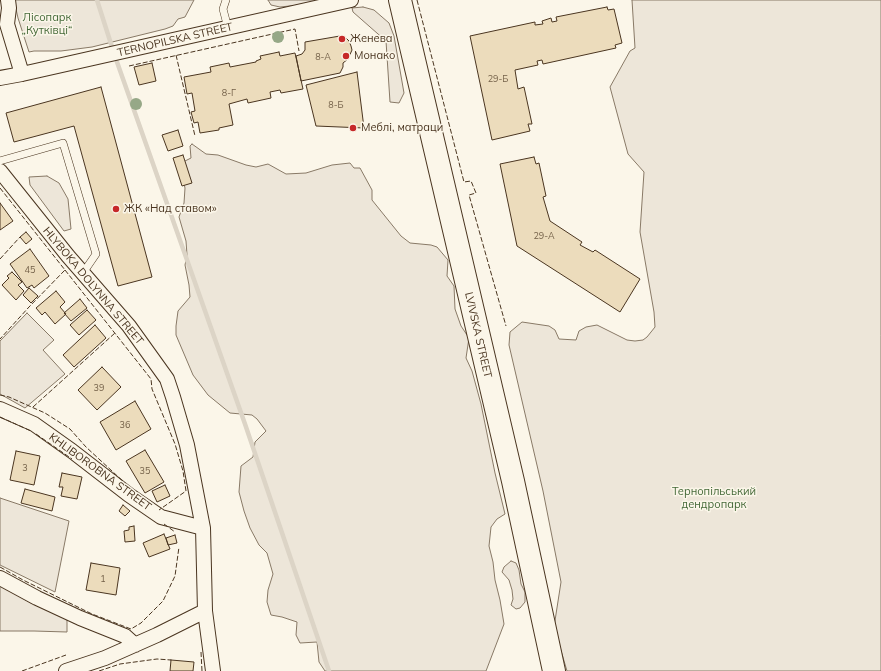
<!DOCTYPE html>
<meta charset="utf-8">
<style>
body{margin:0}
canvas{display:block;background:#fbf6e9}
</style>
<canvas width="881" height="671"></canvas>
<script>
const ctx = document.querySelector('canvas').getContext('2d');
ctx.lineJoin = 'round';
function fill(path, color) { ctx.fillStyle = color; ctx.fill(path, 'evenodd'); }
const shape = rows => new Path2D(rows.map(r => 'M' + r).join(''));
function stroke(path, color, width, dash) { ctx.strokeStyle = color; ctx.lineWidth = width; ctx.lineCap = dash ? 'butt' : 'round'; ctx.setLineDash(dash || []); ctx.stroke(path); }
function label(font, color, halo, rows, align = 'center') {
  ctx.font = font + ' Mulish,sans-serif'; ctx.lineWidth = 3; ctx.setLineDash([]); ctx.textBaseline = 'middle'; ctx.strokeStyle = halo; ctx.fillStyle = color; for (const [text, x, y, turn = 0] of rows) {
    ctx.save(); ctx.translate(x, y); ctx.rotate((+turn || 0) * Math.PI / 180); ctx.textAlign = isNaN(turn) ? turn : align; if (halo) ctx.strokeText(text, 0, 0); ctx.fillText(text, 0, 0); ctx.restore();
  }
}
const green = shape([
 [14,0,194,0,185,17,178,19,173,26,165,29,92,47,61,51,34,51,29,52,18,18,14,0],
 [268,0,321,0,299,5,280,7,271,5,268,0],
 [632,0,881,0,881,671,567,671,554,627,561,582,543,491,509,345,510,332,522,322,549,326,555,330,559,339,576,340,579,331,586,327,597,325,627,340,635,341,643,340,647,337,655,327,654,312,640,232,644,172,628,154,610,87,630,51,635,48,632,0],
 [363,7,374,10,389,23,394,36,404,93,399,103,390,102,386,41,353,12,352,8,363,7],
 [192,144,206,154,218,155,246,165,256,167,268,164,286,174,306,173,332,165,350,163,354,168,360,168,372,190,372,200,401,236,410,243,431,245,437,247,448,260,447,276,454,286,455,309,461,326,469,338,466,358,472,371,481,404,495,473,505,514,497,519,491,527,489,546,493,562,495,580,500,600,504,624,486,671,325,671,319,662,317,642,300,643,296,635,297,622,282,617,271,615,267,602,268,590,273,574,267,553,259,545,250,528,244,511,239,492,241,466,253,457,255,442,266,431,257,419,252,415,230,413,208,395,193,375,176,335,176,326,178,311,190,297,189,285,185,265,187,255,186,241,179,217,184,203,185,188,182,175,181,163,191,158,190,146,192,144],
 [47,176,59,183,68,199,71,229,64,231,30,185,29,177,47,176],
 [27,313,54,340,43,350,65,374,25,408,0,394,0,341,27,313],
 [0,498,69,521,55,592,0,565,0,498],
 [511,561,516,563,519,570,521,584,525,592,525,602,520,608,516,609,511,605,513,599,512,590,509,580,502,572,504,567,511,561],
 [0,585,31,603,67,617,67,632,34,631,0,631,0,585]
]);
fill(green, '#ede6d9');
stroke(green, '#887966', 1);
stroke(shape([
 [97,0,112,47],
 [117,62,245,424,329,671]
]), '#dcd4c6', 4.5);
const building = shape([
 [607,7,608,10,614,9,622,43,615,45,616,48,543,64,542,60,537,61,538,65,515,70,518,89,524,87,532,124,528,124,530,131,492,140,470,36,535,22,535,25,543,24,542,21,551,18,552,22,557,21,556,17,607,7],
 [340,36,345,37,349,41,351,46,352,50,348,59,343,63,343,67,340,73,301,81,296,56,302,54,305,50,305,42,340,36],
 [279,52,280,56,295,53,303,89,281,93,280,90,270,92,271,98,248,103,247,99,229,104,233,125,219,128,219,130,200,133,198,122,194,123,191,112,195,111,192,93,187,94,184,77,211,72,210,67,229,63,230,67,256,62,256,61,261,59,260,56,279,52],
 [152,63,156,81,139,85,134,67,152,63],
 [357,72,364,128,316,126,306,85,357,72],
 [101,87,152,277,118,286,74,126,14,142,6,113,101,87],
 [178,130,183,146,168,151,162,135,178,130],
 [183,155,192,183,182,186,173,158,183,155],
 [534,157,536,164,539,163,546,196,543,197,550,221,582,242,580,245,593,252,595,250,640,279,620,312,517,246,500,164,534,157],
 [0,203,13,221,0,230,0,203],
 [26,232,32,239,26,244,20,237,26,232],
 [30,249,49,276,34,288,32,285,27,288,10,264,30,249],
 [12,272,22,282,18,285,24,291,16,300,2,285,9,278,7,276,12,272],
 [29,288,38,296,31,303,23,295,29,288],
 [56,291,65,302,60,307,66,314,55,324,45,312,42,315,36,308,56,291],
 [80,299,87,308,71,321,64,313,80,299],
 [87,310,96,320,79,335,70,325,87,310],
 [95,325,106,338,74,367,63,355,95,325],
 [102,367,121,387,97,410,78,390,102,367],
 [135,401,151,429,116,450,100,422,135,401],
 [145,450,164,482,145,493,126,461,145,450],
 [16,451,40,456,34,485,10,480,16,451],
 [62,473,82,477,77,499,61,496,63,487,59,487,62,473],
 [165,485,170,496,157,502,152,491,165,485],
 [25,489,55,497,52,511,21,503,25,489],
 [123,505,130,511,125,516,119,511,123,505],
 [134,526,135,541,125,542,124,531,129,530,129,527,134,526],
 [164,534,170,549,149,557,143,543,164,534],
 [175,535,177,543,168,545,166,538,175,535],
 [91,563,120,568,116,595,86,590,91,563],
 [171,660,194,662,193,671,170,671,171,660]
]);
fill(building, '#ecdcbc');
stroke(building, '#4a3520', 1);
const lane = shape([
 [226,0,223,9,228,28],
 [0,161,63,143,96,254,83,273]
]);
const street = shape([
 [8,0,9,8,7,24,22,74],
 [0,78,22,74,351,0],
 [0,171,68,256,129,326,167,379,173,397,187,445,203,528,205,611,157,635,105,658,66,671],
 [0,409,34,424,72,451,129,495,161,517,203,528],
 [0,578,37,598,80,618,125,636,135,645],
 [205,611,213,671]
]);
const primary = shape([
 [400,0,513,481,554,671]
]);
stroke(lane, '#4a3520', 8);
stroke(street, '#4a3520', 16);
stroke(primary, '#4a3520', 24);
stroke(lane, '#fbf6e9', 7);
stroke(street, '#fbf6e9', 14);
stroke(primary, '#fbf6e9', 22);
stroke(shape([
 [417,0,464,182,471,181,476,193,469,195,506,326],
 [176,55,195,136],
 [129,66,295,29,299,51],
 [0,188,65,270,29,307,0,339],
 [0,259,20,237],
 [65,270,151,379,152,389,175,444,183,471,186,491,159,510],
 [0,395,9,397,45,413,70,429,86,447,126,484],
 [33,407,115,333],
 [0,417,31,431],
 [36,434,72,459],
 [164,524,175,532],
 [0,567,23,580,92,614,131,629,141,623,163,601,175,576,179,547],
 [201,652,202,671],
 [22,671,66,655],
 [99,671,120,664,157,659,171,660]
]), '#4a3520', 1, [5, 2]);
ctx.fillStyle = '#96a887';
for (const [x, y] of [
 [278,37],
 [136,104]
]) { ctx.beginPath(); ctx.arc(x, y, 6, 0, 2 * Math.PI); ctx.fill(); }
for (const [x, y, r, color] of [
 [342,39,4,"#c62828"],
 [346,56,4,"#c62828"],
 [353,128,4,"#c62828"],
 [116,209,4,"#c62828"]
]) { const dot = new Path2D(); dot.arc(x, y, r, 0, 2 * Math.PI); ctx.fillStyle = color; ctx.fill(dot); stroke(dot, '#fbf6e9', 1.5); }
label('9px', '#725f47', null, [
 ["8-А",323,57],
 ["29-Б",498,79],
 ["8-Г",229,93],
 ["8-Б",336,105],
 ["29-А",544,236],
 ["45",30,270],
 ["39",99,388],
 ["36",125,425],
 ["3",25,468],
 ["35",145,471],
 ["1",103,579]
]);
label('11px', '#436837', '#fbf6e9', [
 ["Лісопарк",47,18],
 ["„Кутківці“",47,31],
 ["Тернопільський",714,492],
 ["дендропарк",714,505]
]);
label('11px', '#4a3520', '#fbf6e9', [
 ["Женева",350,39],
 ["Монако",354,56],
 ["Меблі, матраци",361,128],
 ["ЖК «Над ставом»",124,209]
], 'left');
label('11px', '#4a3520', '#fbf6e9', [
 ["TERNOPILSKA STREET",175,40,-13],
 ["HLYBOKA DOLYNNA STREET",93,286,50],
 ["LVIVSKA STREET",478,335,77],
 ["KHLIBOROBNA STREET",100,472,36]
]);
</script>
